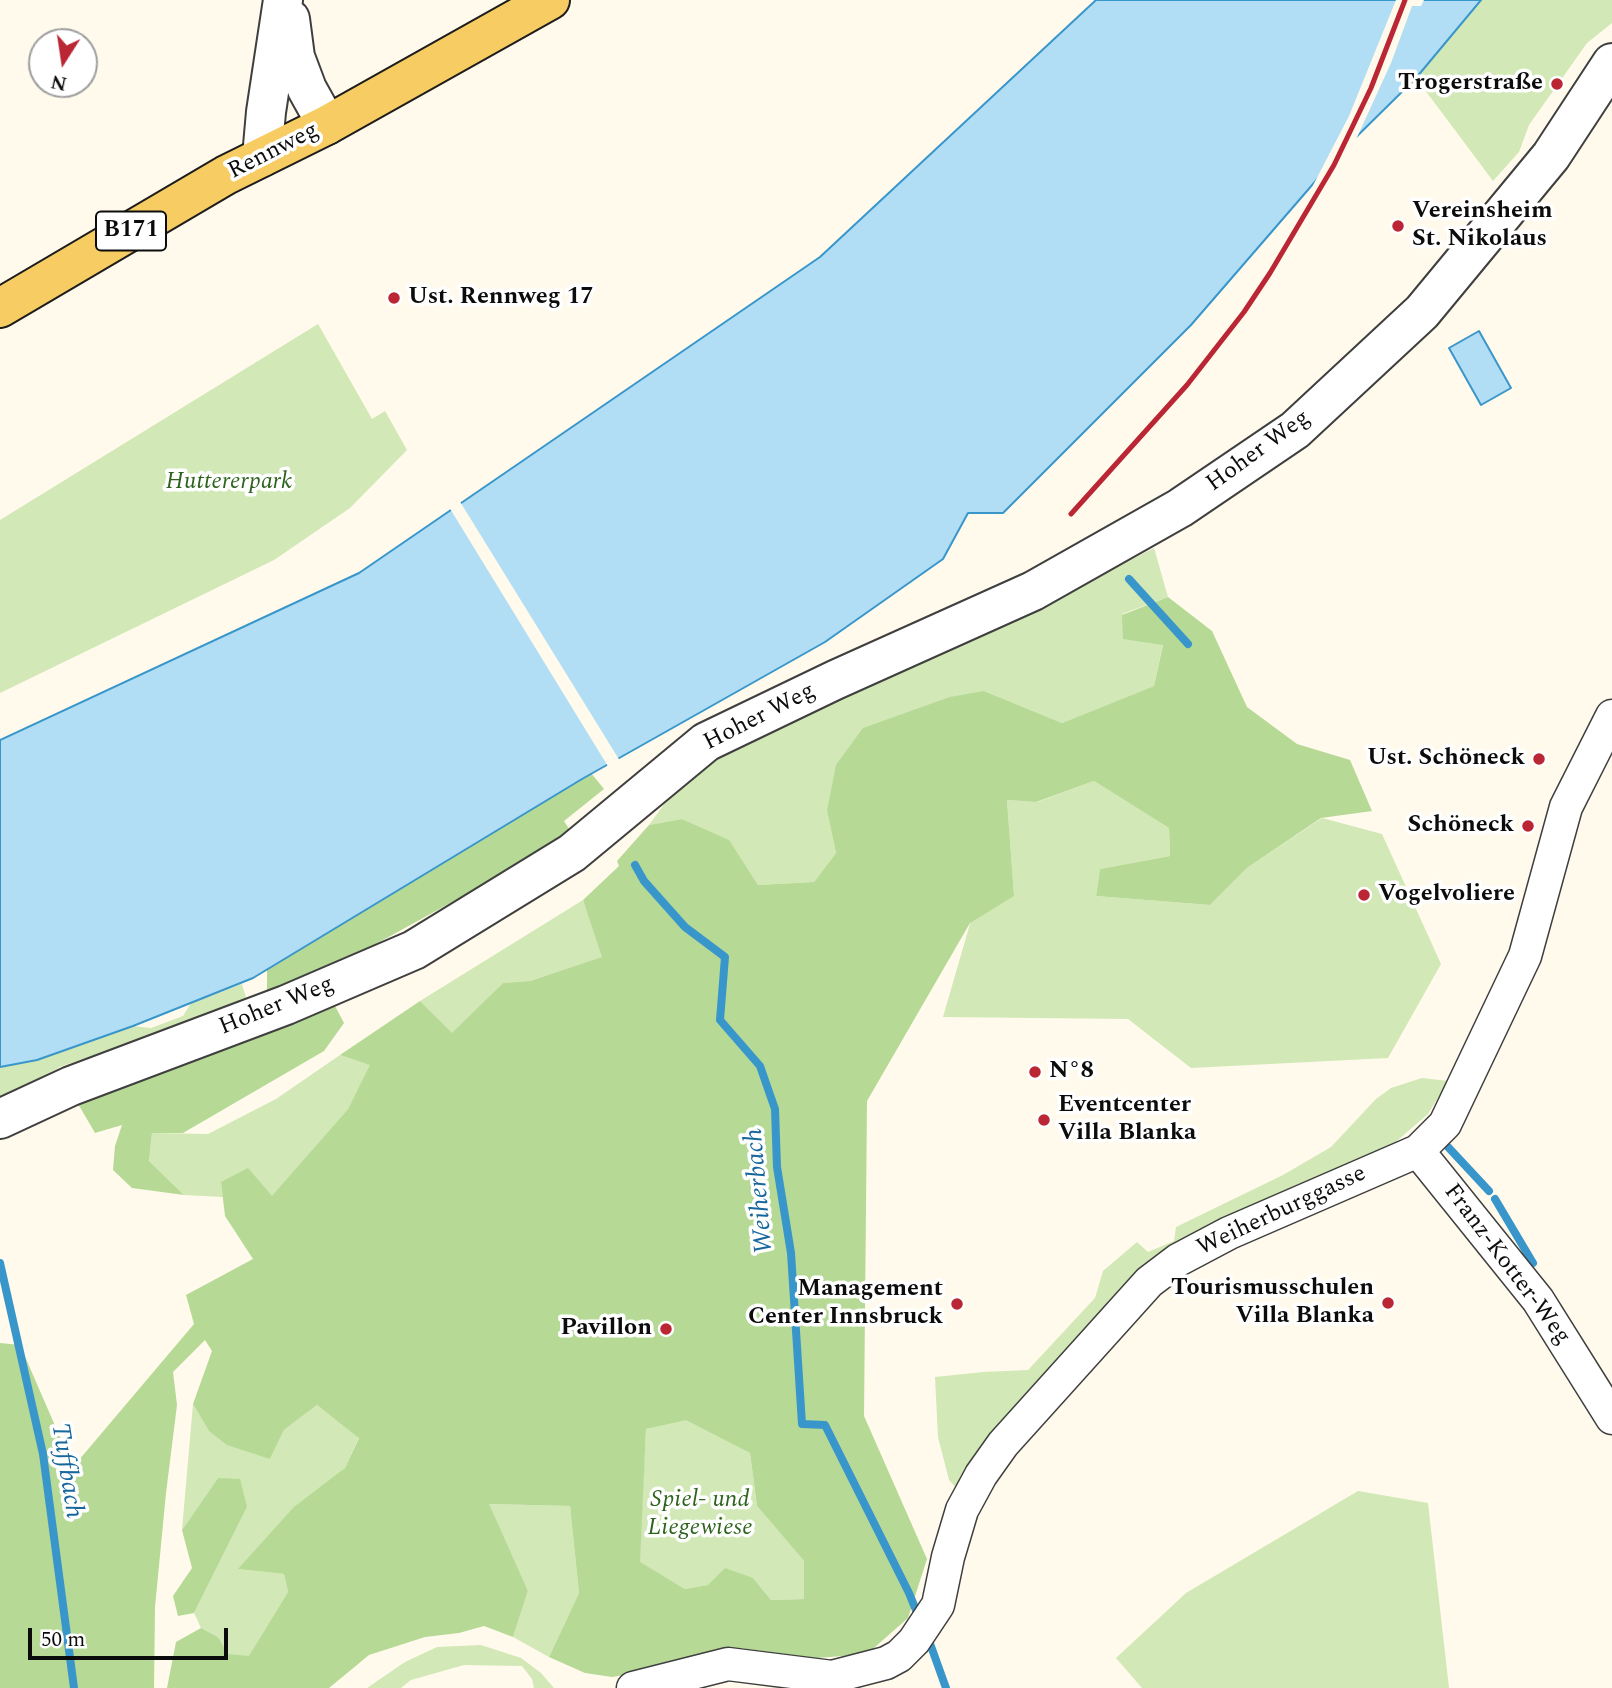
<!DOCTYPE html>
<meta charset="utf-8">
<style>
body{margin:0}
#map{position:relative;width:1612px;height:1688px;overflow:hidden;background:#fffaeb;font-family:Spectral,serif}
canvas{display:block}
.north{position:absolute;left:28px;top:28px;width:70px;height:70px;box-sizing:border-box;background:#fff;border:2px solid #9e9e9e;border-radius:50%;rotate:192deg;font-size:19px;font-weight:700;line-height:28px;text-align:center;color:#0c0c0c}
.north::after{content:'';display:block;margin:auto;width:24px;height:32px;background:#ba2633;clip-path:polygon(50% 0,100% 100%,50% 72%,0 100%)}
.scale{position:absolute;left:28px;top:1628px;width:200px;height:32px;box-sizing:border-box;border:4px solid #0c0c0c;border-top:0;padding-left:9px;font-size:21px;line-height:24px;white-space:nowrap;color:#0c0c0c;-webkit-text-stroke:5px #fff;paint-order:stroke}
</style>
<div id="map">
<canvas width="1612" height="1688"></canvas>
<div class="north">N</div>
<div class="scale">50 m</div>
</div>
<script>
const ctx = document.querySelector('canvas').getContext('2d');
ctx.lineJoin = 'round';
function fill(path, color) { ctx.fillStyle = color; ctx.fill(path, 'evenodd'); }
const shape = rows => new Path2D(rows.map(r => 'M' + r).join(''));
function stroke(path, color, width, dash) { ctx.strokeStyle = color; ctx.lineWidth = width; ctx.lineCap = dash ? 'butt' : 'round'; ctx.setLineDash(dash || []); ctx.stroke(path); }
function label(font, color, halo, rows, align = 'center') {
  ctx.font = font + ' Spectral,serif'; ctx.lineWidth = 7; ctx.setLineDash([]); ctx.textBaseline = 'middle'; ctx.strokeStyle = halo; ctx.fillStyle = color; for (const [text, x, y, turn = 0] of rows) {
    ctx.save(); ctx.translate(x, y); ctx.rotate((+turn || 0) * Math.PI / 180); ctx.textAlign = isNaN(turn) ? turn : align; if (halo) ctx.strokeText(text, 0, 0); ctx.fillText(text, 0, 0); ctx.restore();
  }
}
fill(shape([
 [1481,0,1612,0,1612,23,1587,43,1529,125,1519,152,1493,181,1416,78],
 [318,324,372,419,385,411,407,450,350,508,274,560,0,693,0,520],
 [1154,548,1168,597,1122,614,1163,644,1154,686,1062,723,984,691,827,811,836,853,814,882,758,885,728,840,682,819,649,825,673,792,688,778,744,742,1029,612],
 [1094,781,1169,828,1170,856,1100,869,1096,896,1210,905,1247,868,1322,818,1382,834,1441,964,1388,1058,1191,1068,1128,1019,943,1017,972,917,1014,896,1007,800,1037,802],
 [583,900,603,957,530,981,503,983,452,1034,420,1001],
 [242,984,247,1001,167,1031,62,1066,0,1100,0,1067,37,1060,133,1026,151,1028,183,1016,191,1003],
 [340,1055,371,1065,348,1109,272,1197,221,1182,223,1197,184,1195,149,1161,152,1133,208,1134,276,1099],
 [1422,1078,1448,1081,1428,1114,1391,1146,1212,1224,958,1490,949,1480,938,1437,935,1377,983,1372,1028,1370,1095,1298,1103,1271,1137,1242,1148,1252,1174,1241,1176,1227,1283,1175,1331,1147,1376,1099,1391,1088],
 [193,1404,208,1429,270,1459,284,1430,317,1405,359,1437,345,1468,239,1569,284,1574,288,1592,249,1657,228,1654,218,1637,201,1628,194,1613,247,1507,218,1478,182,1530],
 [686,1419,750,1453,757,1506,804,1561,804,1599,771,1600,753,1578,685,1589,639,1562,646,1429],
 [1358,1491,1428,1503,1449,1688,1142,1688,1116,1658,1186,1593],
 [488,1504,570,1506,579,1593,549,1657,513,1637,528,1591],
 [481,1645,521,1658,541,1673,554,1688,534,1688,532,1679,522,1666,464,1665,411,1680,401,1688,367,1688,405,1662,437,1647]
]), '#d2e8b6');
fill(shape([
 [1168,597,1212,631,1247,707,1297,744,1350,760,1372,811,1321,818,1247,868,1210,905,1096,896,1100,869,1170,856,1169,828,1094,781,1036,802,1007,800,1014,896,970,923,867,1101,864,1416,927,1559,908,1618,867,1654,817,1658,740,1648,706,1655,643,1672,612,1677,585,1673,549,1657,579,1593,570,1506,489,1504,528,1591,513,1637,484,1626,459,1633,425,1637,369,1655,329,1688,167,1688,176,1642,201,1628,218,1637,228,1654,249,1656,288,1592,284,1574,238,1569,294,1507,345,1468,359,1438,317,1405,284,1430,270,1459,227,1445,209,1431,193,1404,212,1351,205,1340,173,1372,177,1405,166,1493,155,1607,154,1688,0,1688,0,1343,20,1345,73,1467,194,1324,186,1295,253,1259,225,1216,221,1182,248,1168,272,1196,348,1109,370,1065,340,1055,420,1001,452,1033,503,983,530,981,602,957,583,900,619,866,617,861,649,825,682,819,729,840,758,885,814,882,836,853,827,811,836,765,863,728,950,697,984,691,1062,723,1154,686,1163,645,1123,639,1122,615],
 [686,1420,750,1453,757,1506,804,1561,804,1599,771,1600,753,1578,725,1568,708,1585,685,1589,640,1562,646,1429],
 [591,773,604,789,564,821,571,832,541,853,374,945,267,992,267,970],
 [335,1006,344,1023,324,1051,183,1133,152,1133,149,1161,184,1195,132,1188,113,1170,115,1146,122,1125,95,1133,77,1102,248,1041],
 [218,1478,240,1479,247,1507,194,1613,178,1616,173,1596,192,1568,182,1530]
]), '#b6d996');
const water = shape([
 [1096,0,1481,0,1416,78,1339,154,1191,325,1003,513,968,513,943,559,825,642,582,779,253,978,133,1026,37,1060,0,1067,0,740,359,573,820,257,1096,0],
 [1479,331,1511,388,1481,405,1449,348,1479,331]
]);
fill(water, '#b1def5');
stroke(water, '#3996cb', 2);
fill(shape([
 [1396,0,1424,0,1421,6,1412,6,1391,63,1354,144,1307,197,1349,116],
 [459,500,620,761,609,768,449,507]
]), '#fffaeb');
stroke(shape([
 [1129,579,1188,644],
 [635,865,644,881,685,927,725,957,720,1020,760,1066,775,1109,777,1167,791,1253,802,1424,825,1425,909,1593,920,1620],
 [1448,1147,1489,1191],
 [1495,1199,1533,1263],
 [0,1263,43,1454,74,1688],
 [927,1635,946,1688]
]), '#3996cb', 8);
const minor = shape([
 [1418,1151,1538,1300,1612,1418],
 [633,1688,728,1664,832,1677,886,1663,899,1656,914,1641,938,1605,948,1557,962,1510,981,1475,1003,1444,1149,1282,1178,1260,1229,1233,1418,1151,1445,1124,1525,956,1566,807,1612,716]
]);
const tertiary = shape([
 [290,19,295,57,307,89,327,125],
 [262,157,266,112,283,0],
 [0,1119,71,1086,286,1005,414,950,572,853,706,742,835,680,1033,591,1180,508,1295,430,1422,312,1551,156,1612,63]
]);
const primary = shape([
 [0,308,226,175,327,125,550,0]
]);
stroke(minor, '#3f3f3f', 35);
stroke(tertiary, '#3f3f3f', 42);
stroke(primary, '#1d1d1d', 42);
stroke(minor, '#fff', 32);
stroke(tertiary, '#fff', 38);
stroke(primary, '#f7cd63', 38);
stroke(shape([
 [1071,514,1187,385,1244,312,1270,273,1334,165,1371,88,1405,0]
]), '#ba2633', 5);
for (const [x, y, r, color] of [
 [1557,84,7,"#ba2633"],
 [1398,226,7,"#ba2633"],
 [394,298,7,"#ba2633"],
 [1539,759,7,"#ba2633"],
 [1528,826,7,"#ba2633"],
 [1364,895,7,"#ba2633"],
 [1035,1072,7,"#ba2633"],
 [1044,1120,7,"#ba2633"],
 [1388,1303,7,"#ba2633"],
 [957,1304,7,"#ba2633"],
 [666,1329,7,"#ba2633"]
]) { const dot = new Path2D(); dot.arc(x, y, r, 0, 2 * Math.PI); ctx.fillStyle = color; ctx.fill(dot); stroke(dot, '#fff', 2.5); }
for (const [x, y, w] of [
 [131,231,70]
]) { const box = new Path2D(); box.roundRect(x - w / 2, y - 19.5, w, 39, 5); ctx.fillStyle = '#fff'; ctx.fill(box); stroke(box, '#0c0c0c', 2); }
label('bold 23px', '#0c0c0c', null, [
 ["B171",131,231]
]);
label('bold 24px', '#0c0c0c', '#fff', [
 ["Trogerstraße",1543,84],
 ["Vereinsheim",1412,212,"left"],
 ["St. Nikolaus",1412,240,"left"],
 ["Ust. Rennweg 17",408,298,"left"],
 ["Ust. Schöneck",1525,759],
 ["Schöneck",1514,826],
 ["Vogelvoliere",1378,895,"left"],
 ["N°8",1049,1072,"left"],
 ["Eventcenter",1058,1106,"left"],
 ["Villa Blanka",1058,1134,"left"],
 ["Tourismusschulen",1374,1289],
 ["Villa Blanka",1374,1317],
 ["Management",943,1290],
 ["Center Innsbruck",943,1318],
 ["Pavillon",652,1329]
], 'right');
label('24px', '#0c0c0c', '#fff', [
 ["Rennweg",274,152,-27],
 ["Hoher Weg",1259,452,-36],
 ["Hoher Weg",760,718,-27],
 ["Hoher Weg",277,1007,-22],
 ["Weiherburggasse",1282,1212,-25],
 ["Franz-Kotter-Weg",1506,1265,53]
]);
label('italic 24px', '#2e631e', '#fff', [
 ["Huttererpark",229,483],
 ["Spiel- und",700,1501],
 ["Liegewiese",700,1529]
]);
label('italic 26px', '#17679c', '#fff', [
 ["Weiherbach",761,1191,-95],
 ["Tuffbach",65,1471,81]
]);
</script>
